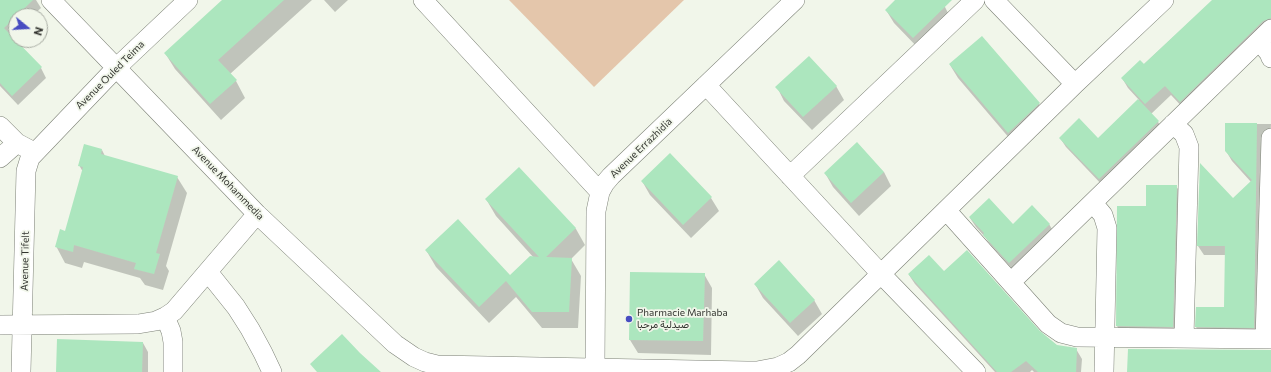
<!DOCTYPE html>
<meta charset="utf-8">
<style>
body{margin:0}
#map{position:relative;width:1271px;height:372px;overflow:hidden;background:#f1f6ea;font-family:Commissioner,sans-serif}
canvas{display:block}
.north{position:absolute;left:8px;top:8px;width:40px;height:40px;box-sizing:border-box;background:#f1f6ea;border:1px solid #a5a9a0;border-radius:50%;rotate:108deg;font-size:11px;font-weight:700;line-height:16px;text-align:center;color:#333530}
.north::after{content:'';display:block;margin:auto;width:14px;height:18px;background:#474cc1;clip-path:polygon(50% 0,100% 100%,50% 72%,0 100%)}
</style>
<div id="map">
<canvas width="1271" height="372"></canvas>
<div class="north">N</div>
</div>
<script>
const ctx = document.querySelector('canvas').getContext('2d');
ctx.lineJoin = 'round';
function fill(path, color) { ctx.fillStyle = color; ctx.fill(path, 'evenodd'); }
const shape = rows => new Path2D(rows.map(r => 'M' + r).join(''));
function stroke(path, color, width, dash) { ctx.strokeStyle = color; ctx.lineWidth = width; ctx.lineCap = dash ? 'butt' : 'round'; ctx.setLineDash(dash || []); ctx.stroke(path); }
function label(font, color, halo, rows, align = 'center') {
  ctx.font = font + ' Commissioner,Vazirmatn,sans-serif'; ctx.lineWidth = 3.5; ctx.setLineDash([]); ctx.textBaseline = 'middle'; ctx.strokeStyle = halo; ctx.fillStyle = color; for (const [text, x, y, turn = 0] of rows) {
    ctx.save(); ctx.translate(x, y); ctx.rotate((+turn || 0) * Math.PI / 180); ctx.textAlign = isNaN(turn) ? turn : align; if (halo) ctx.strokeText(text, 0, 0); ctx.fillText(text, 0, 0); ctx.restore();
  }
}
fill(shape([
 [509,0,684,0,594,87]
]), '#e4c6ab');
fill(shape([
 [0,0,36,0,41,8,32,16,16,16,16,31,11,36,41,68,46,78,18,105,0,86],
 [223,0,312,0,230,74,236,81,245,98,221,120,175,69,165,53],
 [324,0,348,0,335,12],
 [897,0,938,0,945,7,952,21,921,51,894,23,886,10],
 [1213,0,1271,0,1271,29,1186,111,1171,95,1151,114,1158,122,1164,131,1105,188,1066,147,1060,138,1098,139,1139,100,1128,88,1122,78,1143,65],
 [950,65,1039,104,1047,117,1016,146,958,78],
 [836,86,844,100,812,130,784,101,777,87],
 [1226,124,1271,124,1259,337,1202,337,1196,327,1225,308,1225,255,1204,255,1198,246,1233,199,1251,182,1232,161,1226,151],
 [102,150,105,156,177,177,187,193,166,266,169,271,163,290,145,285,140,278,84,262,82,268,65,263,56,246,66,232,83,172,79,165],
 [519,169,576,229,585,245,571,259,581,276,578,328,542,328,516,297,489,323,436,267,426,250,510,276,534,258,496,216,486,199],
 [884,172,891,186,859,216,833,187,825,173],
 [642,181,711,198,719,211,691,238,650,195],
 [1176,186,1182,195,1178,336,1123,336,1117,326,1118,207,1147,207],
 [970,218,1013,225,1049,224,1055,234,1015,272,990,244,985,237,976,227],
 [944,273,1039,332,1056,346,1076,349,1082,359,1081,372,1034,372,1032,370,1030,372,995,372,915,284,909,275],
 [704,274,712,288,711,355,638,353,630,340],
 [755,284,814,300,822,314,798,336,763,298],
 [143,343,148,352,148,372,57,372]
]), '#0003');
fill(shape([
 [0,0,33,0,4,28,42,67,12,96,0,83],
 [222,0,284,0,218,60,237,80,210,104,164,53],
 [895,0,952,0,913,38,885,10],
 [1212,0,1271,0,1271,18,1263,21,1180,102,1165,86,1145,104,1121,78,1140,60,1144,64],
 [982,36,1040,103,1008,133,949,64],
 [809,56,837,86,803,117,775,87],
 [1138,99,1159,121,1099,179,1059,138,1079,118,1098,138],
 [1225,123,1257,123,1254,328,1195,327,1196,307,1224,307,1225,246,1197,246,1200,163,1233,198,1252,180,1225,151],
 [857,142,884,172,851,203,824,173],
 [84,144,102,149,101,154,178,176,156,253,160,254,154,274,134,269,136,263,74,245,73,252,55,247,60,229,65,231,83,167,78,166],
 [670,153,712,197,683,225,641,181],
 [519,167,576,228,546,257,572,258,569,312,532,312,506,281,479,307,425,250,458,219,510,275,530,256,539,257,485,199],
 [1146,185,1177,185,1173,327,1116,326,1117,206,1146,206],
 [989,198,1013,224,1032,205,1050,224,1009,263,983,235,984,233,969,217],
 [967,250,1040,331,1057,345,1077,348,1076,372,1038,372,1026,361,1011,372,997,372,908,274,929,255,944,271],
 [779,260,815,300,790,323,754,284],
 [630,272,705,273,703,341,629,340],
 [342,334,360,353,381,372,317,372,310,364],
 [57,339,143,342,142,372,56,372],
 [1128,349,1271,350,1271,372,1127,372]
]), '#ace6be');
const minor = shape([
 [51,0,257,214,395,344,414,357,425,362,437,365,747,371,757,371,778,367,789,362,798,355,1075,84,1164,0],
 [423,0,600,192],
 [994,0,1075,84],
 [1259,41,1269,53,1271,58],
 [706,85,881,274,976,372],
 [1173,124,1184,134,1189,147,1184,338],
 [0,126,17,143,34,152],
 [0,158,17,143],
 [790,176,975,0],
 [1091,204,1098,209,1103,215,1107,228,1104,372],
 [946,210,1048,324,1061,333,1077,337,1271,339],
 [208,272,236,307,250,329,263,353,272,372],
 [1011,282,1271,29],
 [165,317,171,331,173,342,173,372],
 [0,325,138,324,156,321,165,317,174,311,257,214],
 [1265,339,1271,138],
 [595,368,596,211,600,192,605,183,611,176,795,0],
 [21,372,26,171,30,158,116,68,188,0]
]);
stroke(minor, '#7c8076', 20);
stroke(minor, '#fff', 19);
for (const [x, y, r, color] of [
 [629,319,4,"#474cc1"]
]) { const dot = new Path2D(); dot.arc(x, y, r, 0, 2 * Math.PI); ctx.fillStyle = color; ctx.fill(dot); stroke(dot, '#f1f6ea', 1.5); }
label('10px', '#333530', '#f1f6ea', [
 ["Avenue Ouled Teima",110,75,-45],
 ["Avenue Errazhidia",641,148,-44],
 ["Avenue Mohammedia",228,183,46],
 ["Avenue Tifelt",25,261,-89]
]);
label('10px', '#333530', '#f1f6ea', [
 ["Pharmacie Marhaba",637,313],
 ["صيدلية مرحبا",637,325]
], 'left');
</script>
